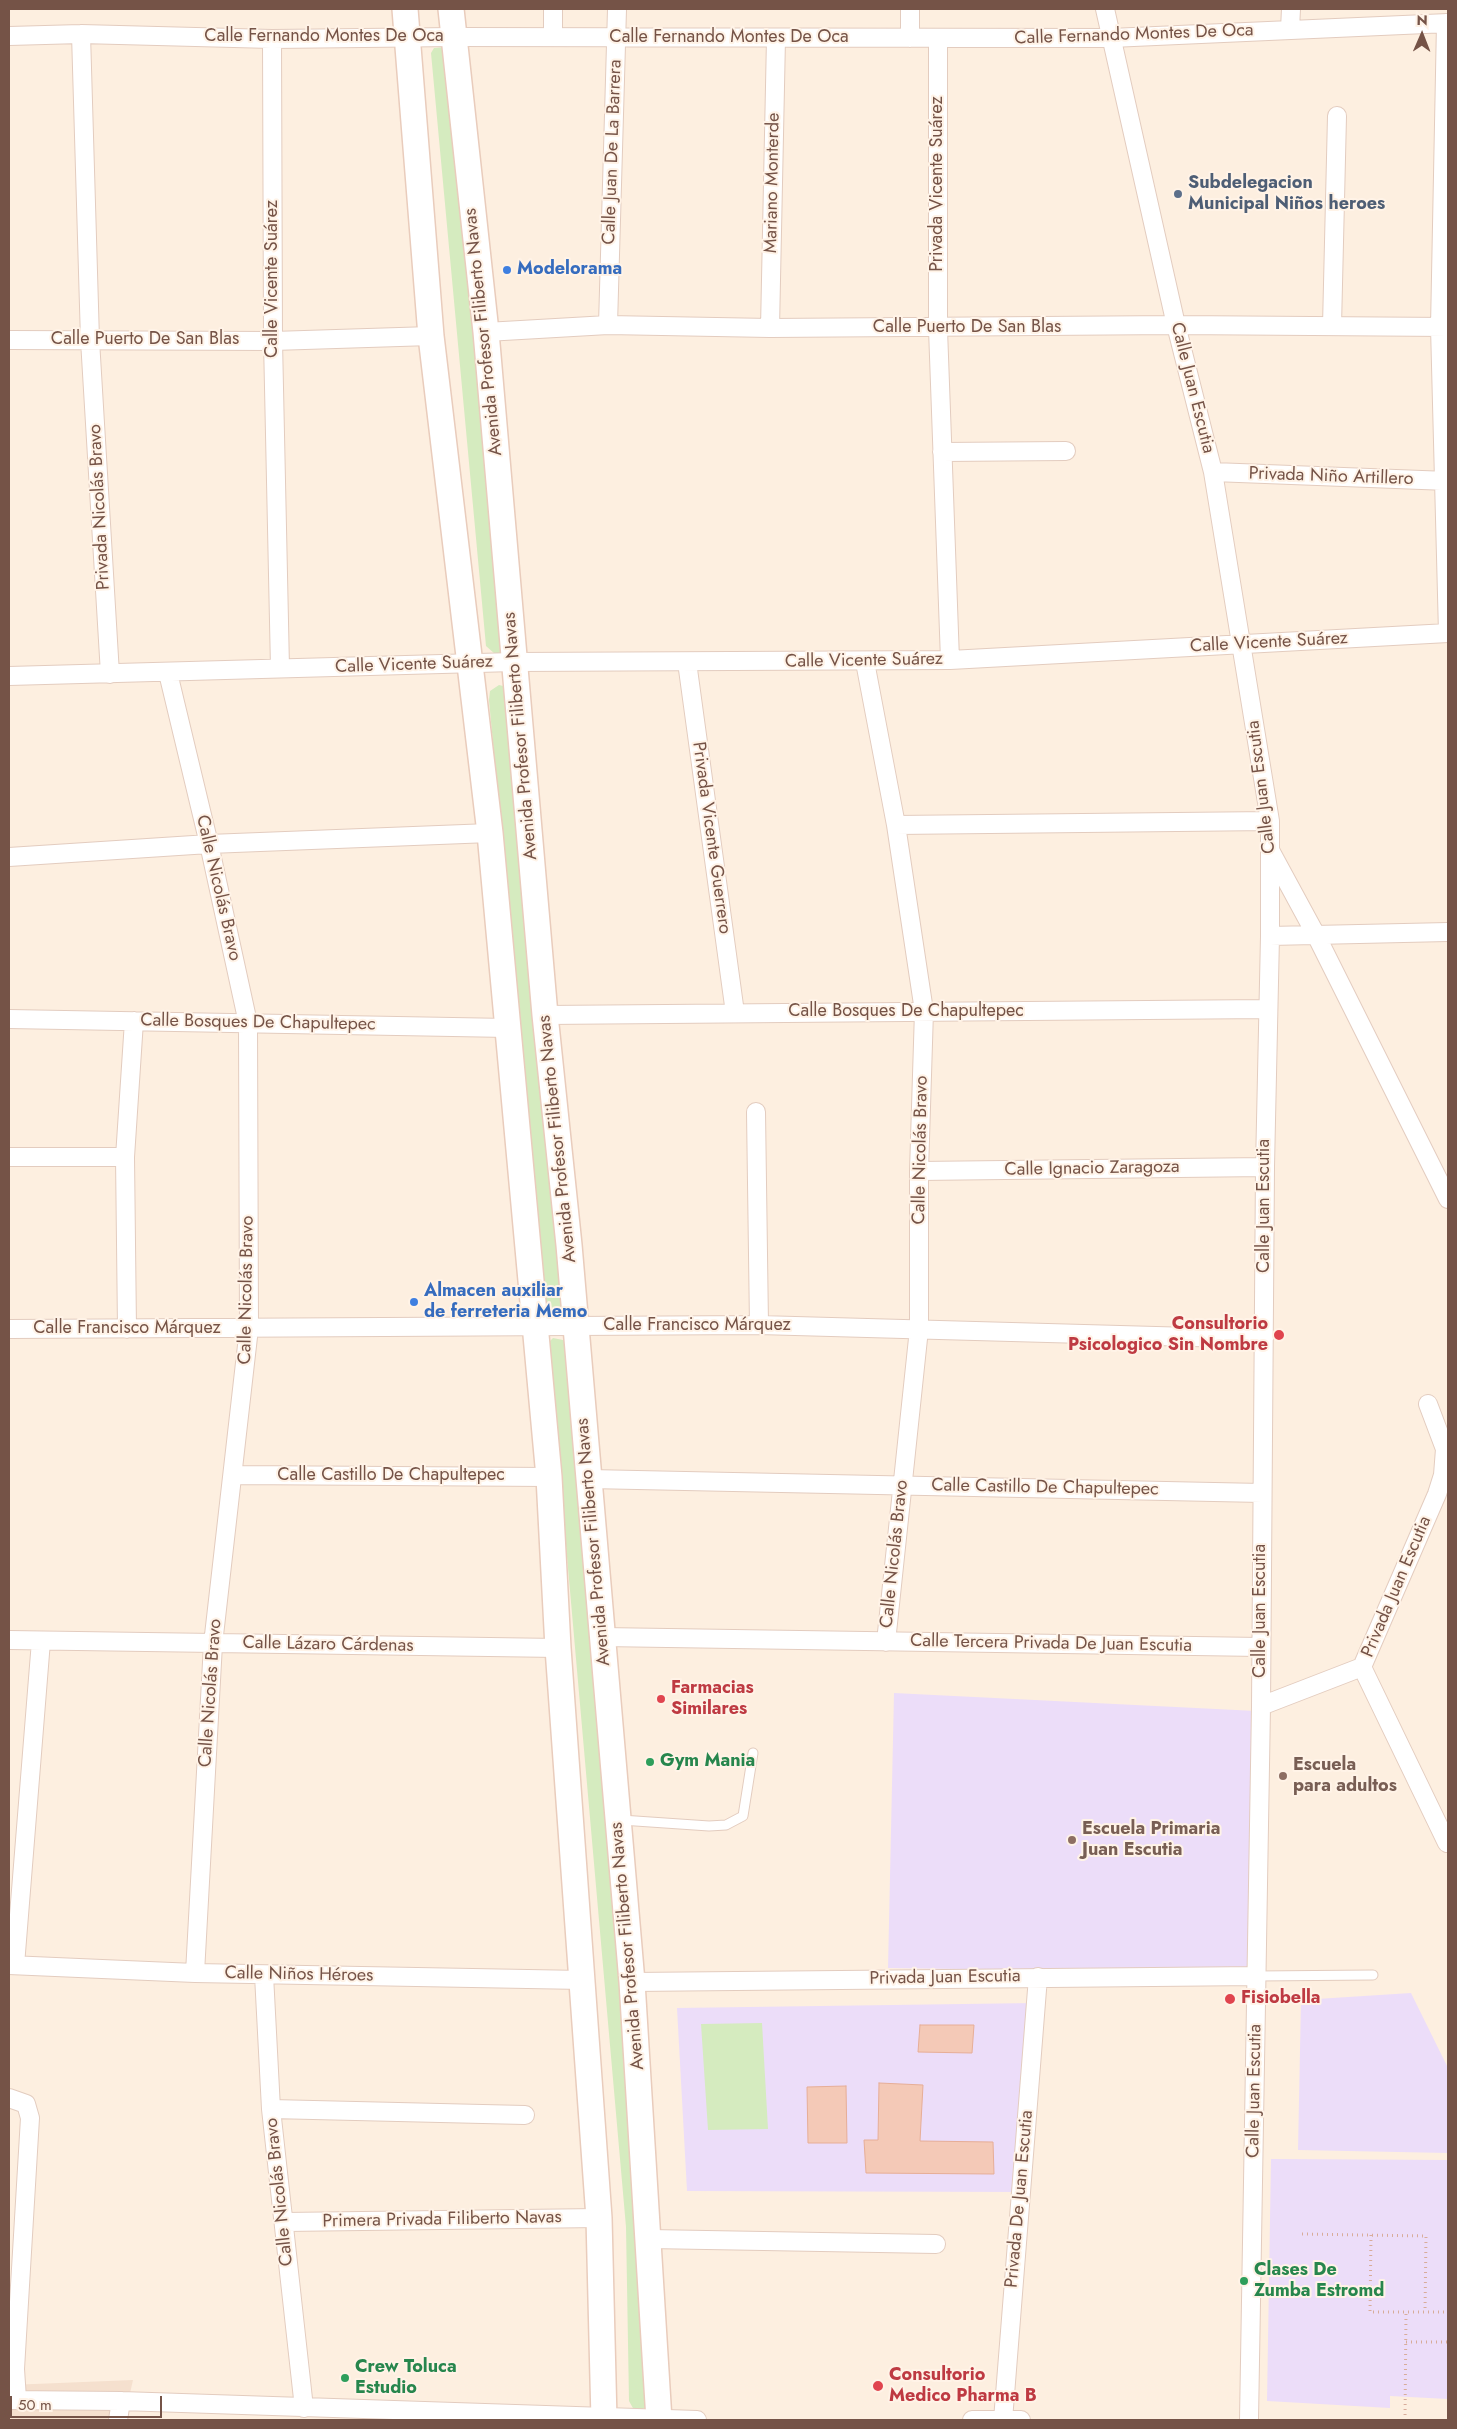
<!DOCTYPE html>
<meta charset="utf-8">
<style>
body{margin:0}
#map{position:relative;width:1457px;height:2429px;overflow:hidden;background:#fdefe0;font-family:Jost,sans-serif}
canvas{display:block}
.frame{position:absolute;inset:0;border:10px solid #755347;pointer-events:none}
.north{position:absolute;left:1397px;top:10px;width:50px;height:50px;-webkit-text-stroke:4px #fff3e7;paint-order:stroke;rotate:1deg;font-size:14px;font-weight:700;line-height:20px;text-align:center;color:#755347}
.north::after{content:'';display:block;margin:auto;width:18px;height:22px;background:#755347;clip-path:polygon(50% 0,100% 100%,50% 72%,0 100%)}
.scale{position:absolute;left:10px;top:2396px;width:152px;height:22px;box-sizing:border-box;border:2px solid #755347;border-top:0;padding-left:6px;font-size:15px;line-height:18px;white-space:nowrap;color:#755347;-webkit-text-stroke:4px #fff3e7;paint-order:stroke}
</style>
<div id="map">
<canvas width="1457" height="2429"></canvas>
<div class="frame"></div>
<div class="north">N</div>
<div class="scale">50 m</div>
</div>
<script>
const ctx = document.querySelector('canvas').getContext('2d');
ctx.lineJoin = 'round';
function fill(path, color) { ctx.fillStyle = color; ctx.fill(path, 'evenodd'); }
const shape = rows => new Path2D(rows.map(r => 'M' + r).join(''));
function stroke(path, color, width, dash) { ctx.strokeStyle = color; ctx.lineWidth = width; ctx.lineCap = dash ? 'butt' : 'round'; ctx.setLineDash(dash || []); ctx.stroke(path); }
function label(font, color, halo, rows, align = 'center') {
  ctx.font = font + ' Jost,sans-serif'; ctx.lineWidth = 4; ctx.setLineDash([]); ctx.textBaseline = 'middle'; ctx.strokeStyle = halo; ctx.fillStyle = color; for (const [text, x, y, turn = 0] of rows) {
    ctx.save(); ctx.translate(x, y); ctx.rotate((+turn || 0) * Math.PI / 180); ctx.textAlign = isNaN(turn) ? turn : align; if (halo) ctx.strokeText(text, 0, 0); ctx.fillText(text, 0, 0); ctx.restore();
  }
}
fill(shape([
 [133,2380,124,2420,9,2420,9,2385]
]), '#f5e0ce');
fill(shape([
 [894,1693,1256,1711,1249,1973,888,1968],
 [1411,1993,1448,2068,1448,2153,1298,2150,1301,2000],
 [1035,2003,1018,2192,687,2191,677,2008],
 [1271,2159,1448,2160,1448,2399,1390,2396,1390,2408,1267,2401]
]), '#ecddf9');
fill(shape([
 [445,47,452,56,502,655,495,654,486,646,431,53,434,48],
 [499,685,507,687,564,1313,557,1319,550,1318,546,1312,489,700,490,691],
 [553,1338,568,1341,646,2224,649,2405,641,2410,634,2410,629,2401,626,2227,549,1352,549,1342],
 [762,2023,768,2129,708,2130,701,2024]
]), '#d5ebbf');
const building = shape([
 [920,2025,974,2025,972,2053,918,2052,920,2025],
 [879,2083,923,2085,920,2141,993,2142,994,2174,866,2173,864,2140,878,2140,879,2083],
 [846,2086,847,2143,808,2143,807,2087,846,2086]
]);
fill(building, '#f4c9b7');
stroke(building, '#e7ae97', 1);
const lane = shape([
 [621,1820,709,1826,726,1825,743,1816,753,1753],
 [1257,1976,1373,1975]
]);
const street = shape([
 [553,9,553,37],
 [1105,9,1176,325,1213,472,1270,821,1270,936,1265,1167,1261,1706,1249,2420],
 [1446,23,1440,327,1448,633],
 [1290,29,1291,9],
 [81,34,90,340,110,674],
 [9,36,81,34,272,39,454,37,1111,38,1448,23],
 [910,38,910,9],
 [272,39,273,341,280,668],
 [938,39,938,329,950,660],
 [608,325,617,9],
 [1332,326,1337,116],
 [770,328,776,38],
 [486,332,608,325,770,328,1176,325,1448,327],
 [9,340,273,341,431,336],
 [942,452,1066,451],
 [1213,472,1448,481],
 [687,662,735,1013],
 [865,662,896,825,924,1011,919,1171,919,1329,886,1642],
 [168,673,209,844,248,1023,249,1328,213,1644,195,1973],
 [9,676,514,662,950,660,1448,633],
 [896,825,1270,821],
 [1271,852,1316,935,1448,1199],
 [9,857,209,844,490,833],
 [1270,936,1448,932],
 [545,1015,1267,1009],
 [9,1019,508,1028],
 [756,1112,759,1325],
 [9,1157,125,1157],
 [919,1171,1265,1167],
 [9,1329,759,1325,1264,1339],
 [127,1329,125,1157,134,1021],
 [234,1475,549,1477],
 [589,1479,1262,1493],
 [602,1637,1260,1647],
 [9,1640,558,1648],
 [1362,1667,1447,1843],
 [1261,1706,1362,1667,1437,1494,1443,1475,1445,1449,1428,1404],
 [9,1965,195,1973,583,1980],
 [15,1965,41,1641],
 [264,1975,271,2109,304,2408],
 [632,1982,1257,1976],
 [9,2098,26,2104,30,2118,15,2369,17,2399],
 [271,2109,525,2115],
 [284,2222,599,2218],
 [649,2239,936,2244],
 [9,2400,121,2401,697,2420],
 [118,2420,121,2401],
 [972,2420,1021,2420],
 [1003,2420,1038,1977]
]);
const secondary = shape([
 [405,9,431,336,490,833,549,1477,558,1648,599,2218,604,2420],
 [451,9,486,332,545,1015,569,1245,632,1982,659,2420]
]);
stroke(lane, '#e3ccbf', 11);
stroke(street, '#e3ccbf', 20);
stroke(secondary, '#e9ccbc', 28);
stroke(shape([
 [1302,2234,1426,2236,1425,2312],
 [1371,2235,1370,2312,1406,2312],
 [1406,2342,1448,2342],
 [1405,2420,1406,2312,1448,2312]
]), '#d8ac9a', 3, [1, 4]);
stroke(lane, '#fff', 9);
stroke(street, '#fff', 18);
stroke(secondary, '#fff', 25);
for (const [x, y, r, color] of [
 [1178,194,5,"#5c6f8a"],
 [507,270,5,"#3f7fe0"],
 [414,1302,5,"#3f7fe0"],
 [1279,1335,6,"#e0444e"],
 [661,1699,5,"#e0444e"],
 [650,1762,5,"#2e9e5b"],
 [1283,1776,5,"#8d6e63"],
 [1072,1840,5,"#8d6e63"],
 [1230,1999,6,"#e0444e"],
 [1244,2281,5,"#2e9e5b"],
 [345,2378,5,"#2e9e5b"],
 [878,2386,6,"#e0444e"]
]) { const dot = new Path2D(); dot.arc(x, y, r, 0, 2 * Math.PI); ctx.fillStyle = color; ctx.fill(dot); stroke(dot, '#fff3e7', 2); }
label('18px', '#755347', '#fff3e7', [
 ["Calle Fernando Montes De Oca",1134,35,-2],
 ["Calle Fernando Montes De Oca",324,37],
 ["Calle Fernando Montes De Oca",729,38],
 ["Calle Juan De La Barrera",613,152,-88],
 ["Mariano Monterde",773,183,-89],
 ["Privada Vicente Suárez",938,184,-90],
 ["Calle Vicente Suárez",273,279,-90],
 ["Calle Puerto De San Blas",967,328],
 ["Avenida Profesor Filiberto Navas",484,332,-96],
 ["Calle Puerto De San Blas",145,340],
 ["Calle Juan Escutia",1192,388,76],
 ["Privada Niño Artillero",1331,477,2],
 ["Privada Nicolás Bravo",100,507,-93],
 ["Calle Vicente Suárez",1269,643,-3],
 ["Calle Vicente Suárez",864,661,-1],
 ["Calle Vicente Suárez",414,665,-2],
 ["Avenida Profesor Filiberto Navas",521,736,-95],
 ["Calle Juan Escutia",1262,787,-97],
 ["Privada Vicente Guerrero",711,838,82],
 ["Calle Nicolás Bravo",218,888,77],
 ["Calle Bosques De Chapultepec",906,1012],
 ["Calle Bosques De Chapultepec",258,1023,1],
 ["Avenida Profesor Filiberto Navas",558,1139,-96],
 ["Calle Nicolás Bravo",921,1150,-89],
 ["Calle Ignacio Zaragoza",1092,1169,-1],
 ["Calle Juan Escutia",1265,1206,-90],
 ["Calle Nicolás Bravo",247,1290,-89],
 ["Calle Francisco Márquez",697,1326],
 ["Calle Francisco Márquez",127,1329],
 ["Calle Castillo De Chapultepec",391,1476],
 ["Calle Castillo De Chapultepec",1045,1488,1],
 ["Avenida Profesor Filiberto Navas",594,1542,-95],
 ["Calle Nicolás Bravo",895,1554,-84],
 ["Privada Juan Escutia",1397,1587,-67],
 ["Calle Juan Escutia",1261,1611,-90],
 ["Calle Tercera Privada De Juan Escutia",1051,1644,1],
 ["Calle Lázaro Cárdenas",328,1645,1],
 ["Calle Nicolás Bravo",211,1693,-86],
 ["Avenida Profesor Filiberto Navas",628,1946,-95],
 ["Calle Niños Héroes",299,1975,1],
 ["Privada Juan Escutia",945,1978,-1],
 ["Calle Juan Escutia",1255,2091,-89],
 ["Calle Nicolás Bravo",280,2192,-96],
 ["Privada De Juan Escutia",1020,2199,-85],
 ["Primera Privada Filiberto Navas",442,2220,-1]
]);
label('bold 18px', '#4e5e75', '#fff3e7', [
 ["Subdelegacion",1188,184],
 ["Municipal Niños heroes",1188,205]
], 'left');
label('bold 18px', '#366cbe', '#fff3e7', [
 ["Modelorama",517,270],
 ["Almacen auxiliar",424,1292],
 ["de ferreteria Memo",424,1313]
], 'left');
label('bold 18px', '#be3a42', '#fff3e7', [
 ["Consultorio",1268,1325,"right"],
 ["Psicologico Sin Nombre",1268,1346,"right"],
 ["Farmacias",671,1689],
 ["Similares",671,1710],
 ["Fisiobella",1241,1999],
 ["Consultorio",889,2376],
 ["Medico Pharma B",889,2397]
], 'left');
label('bold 18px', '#27864d', '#fff3e7', [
 ["Gym Mania",660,1762],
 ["Clases De",1254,2271],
 ["Zumba Estromd",1254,2292],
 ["Crew Toluca",355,2368],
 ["Estudio",355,2389]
], 'left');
label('bold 18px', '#785e54', '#fff3e7', [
 ["Escuela",1293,1766],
 ["para adultos",1293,1787],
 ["Escuela Primaria",1082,1830],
 ["Juan Escutia",1082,1851]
], 'left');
</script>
